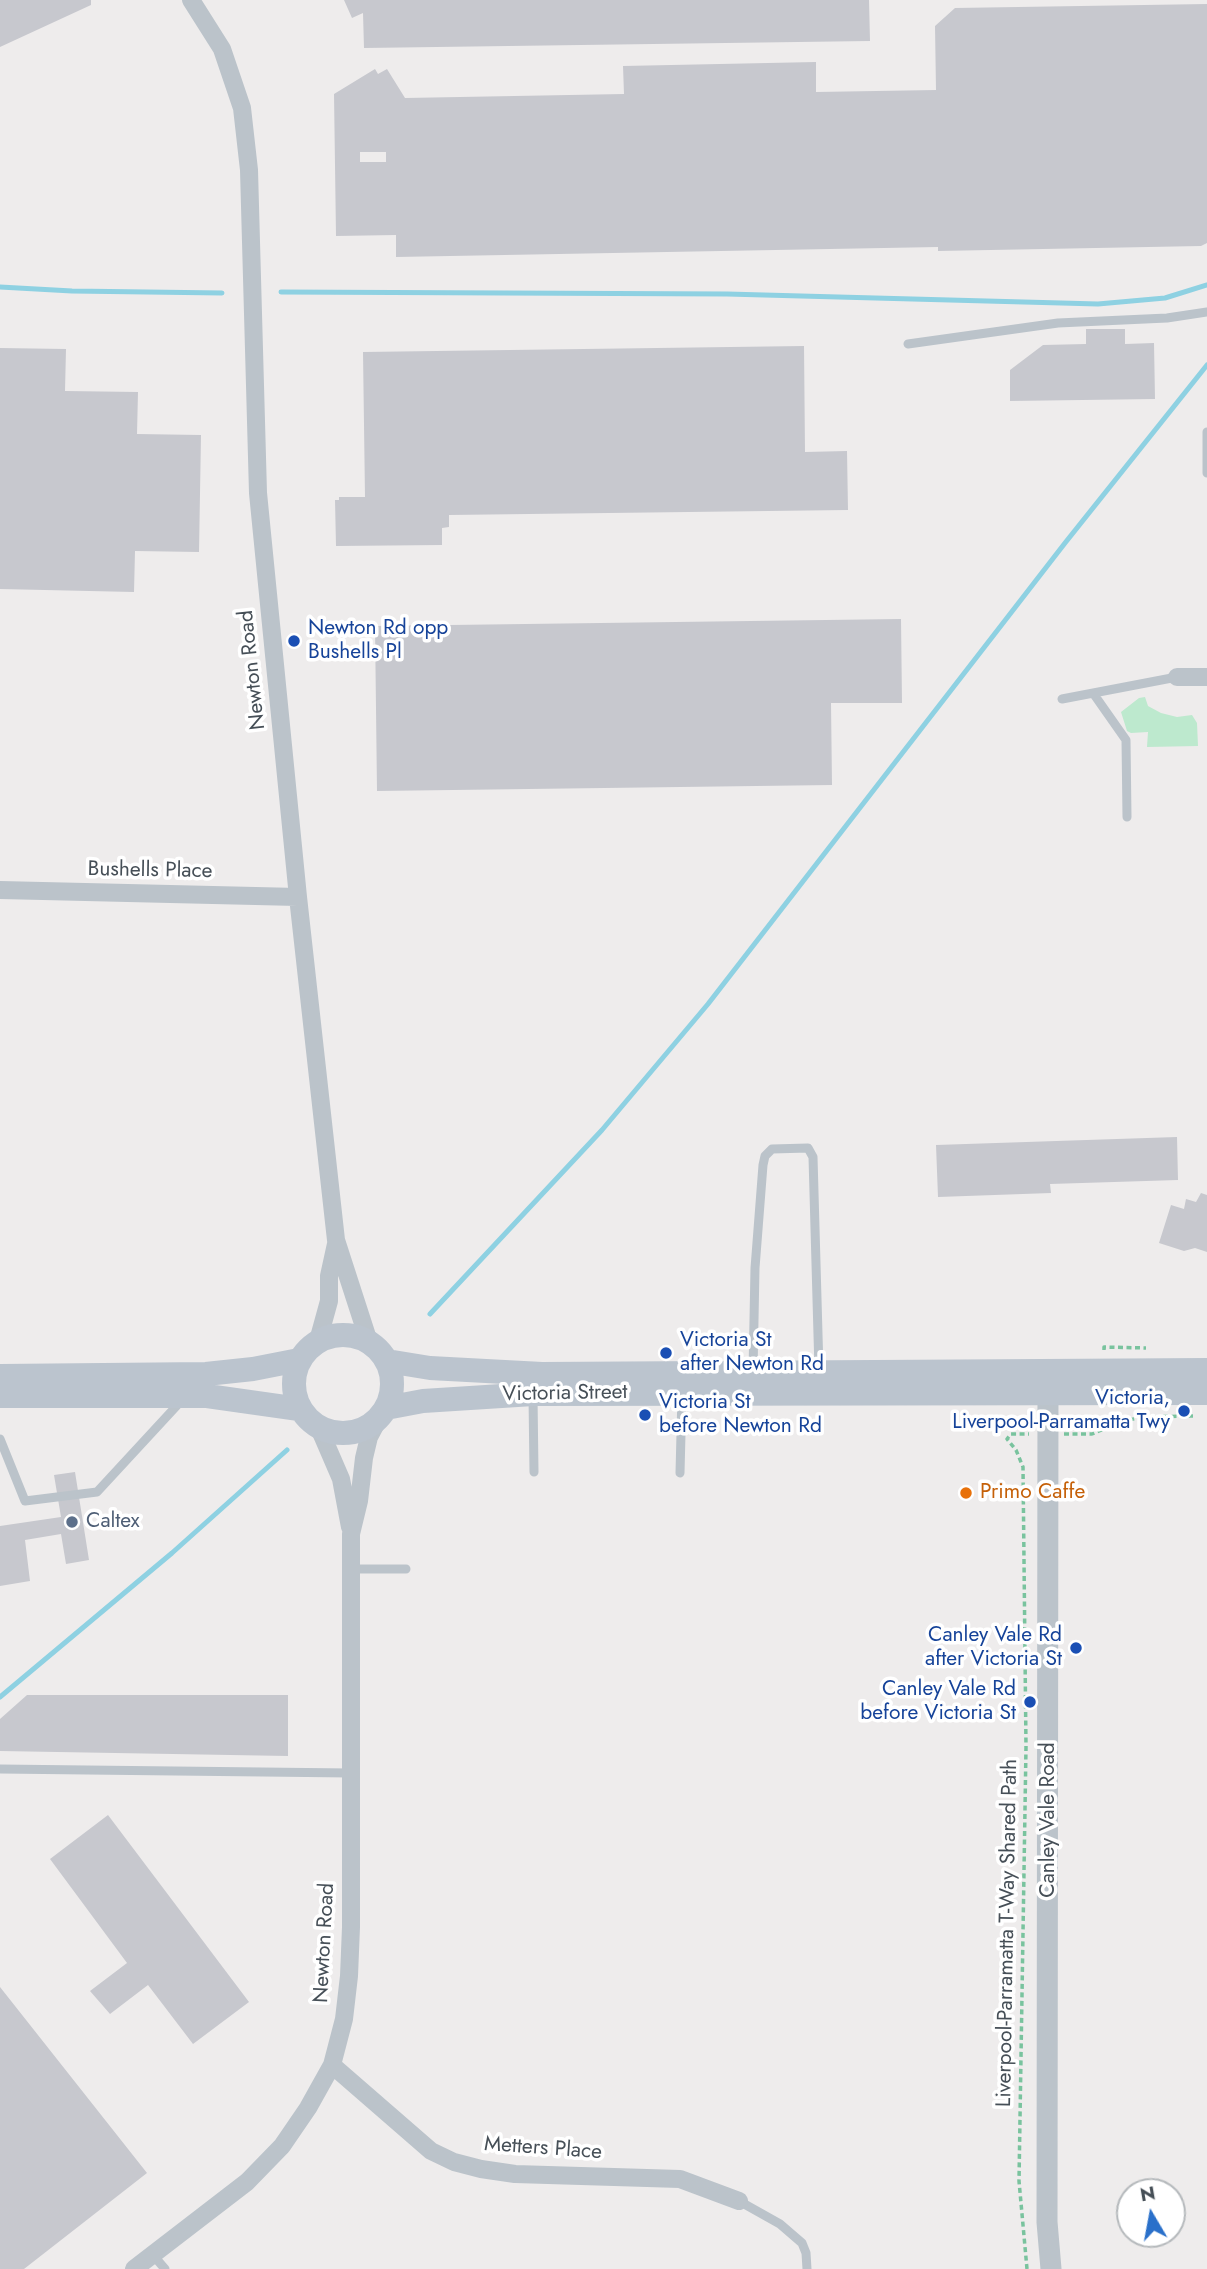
<!DOCTYPE html>
<style>
body{margin:0}
#map{position:relative;width:1207px;height:2269px;overflow:hidden;background:#eeecec;font-family:Jost,sans-serif}
canvas{display:block}
.north{position:absolute;left:1116px;top:2178px;width:70px;height:70px;box-sizing:border-box;background:#fff;border:2px solid #b5b9bc;border-radius:50%;rotate:350deg;font-size:19px;font-weight:700;line-height:28px;text-align:center;color:#464f57}
.north::after{content:'';display:block;margin:auto;width:24px;height:32px;background:#2a70ca;clip-path:polygon(50% 0,100% 100%,50% 72%,0 100%)}
</style>
<div id="map">
<canvas width="1207" height="2269"></canvas>
<div class="north">N</div>
</div>
<script>
const ctx = document.querySelector('canvas').getContext('2d');
ctx.lineJoin = 'round';
function fill(path, color) { ctx.fillStyle = color; ctx.fill(path, 'evenodd'); }
const shape = rows => new Path2D(rows.map(r => 'M' + r).join(''));
function stroke(path, color, width, dash) { ctx.strokeStyle = color; ctx.lineWidth = width; ctx.lineCap = dash ? 'butt' : 'round'; ctx.setLineDash(dash || []); ctx.stroke(path); }
function label(font, color, halo, rows, align = 'center') {
  ctx.font = font + ' Jost,sans-serif'; ctx.lineWidth = 7; ctx.setLineDash([]); ctx.textBaseline = 'middle'; ctx.strokeStyle = halo; ctx.fillStyle = color; for (const [text, x, y, turn = 0] of rows) {
    ctx.save(); ctx.translate(x, y); ctx.rotate((+turn || 0) * Math.PI / 180); ctx.textAlign = isNaN(turn) ? turn : align; if (halo) ctx.strokeText(text, 0, 0); ctx.fillText(text, 0, 0); ctx.restore();
  }
}
fill(shape([
 [1145,697,1148,706,1161,713,1177,717,1192,715,1197,723,1198,746,1147,747,1148,732,1131,733,1127,731,1121,712,1139,698]
]), '#bde9ce');
stroke(shape([
 [0,287,72,291,222,293],
 [281,292,727,294,1098,304,1165,298,1207,285],
 [430,1314,602,1130,708,1004,1065,543,1207,365],
 [0,1697,172,1553,287,1450]
]), '#8ed1e2', 5);
fill(shape([
 [0,0,91,0,91,5,0,47],
 [344,0,869,0,870,41,364,48,363,13,352,18],
 [1207,4,1207,243,1201,246,938,251,938,247,396,257,396,235,336,236,334,94,375,69,378,74,387,69,405,98,624,94,623,66,816,62,816,92,936,90,935,26,955,8],
 [360,152,386,152,386,162,360,162],
 [1086,329,1125,329,1125,344,1154,343,1155,399,1010,401,1010,370,1043,345,1086,344],
 [804,346,805,452,847,451,848,510,449,515,449,527,442,528,442,545,336,546,335,500,339,500,339,497,365,497,363,352],
 [0,348,66,349,65,391,138,392,137,434,201,435,199,552,135,551,134,592,0,589],
 [901,619,902,703,831,703,832,785,377,791,375,626],
 [1177,1137,1178,1180,1050,1184,1051,1193,938,1197,936,1145],
 [1201,1193,1207,1195,1207,1252,1195,1248,1184,1251,1159,1243,1171,1205,1184,1209,1186,1199,1196,1202],
 [75,1472,89,1560,66,1564,61,1534,25,1540,30,1581,0,1586,0,1526,61,1517,54,1475],
 [27,1695,288,1695,288,1756,0,1751,0,1719],
 [108,1815,249,2002,193,2044,148,1985,110,2014,90,1991,127,1963,50,1859],
 [0,1987,147,2173,24,2269,0,2269]
]), '#c7c8ce');
stroke(shape([
 [1104,1350,1104,1347,1146,1348],
 [1104,1429,1104,1414],
 [1064,1434,1092,1434,1123,1421,1144,1417,1193,1416],
 [1027,2269,1019,2181,1026,1747,1023,1467,1016,1450,1007,1439,1011,1434,1029,1434]
]), '#79c39e', 3.5, [5, 3.5]);
stroke(shape([
 [908,344,1058,323,1167,318,1207,312],
 [1207,432,1207,473],
 [1093,693,1126,740,1127,817],
 [1062,699,1177,677],
 [753,1372,755,1268,763,1165,765,1156,772,1149,808,1148,813,1157,819,1370],
 [533,1396,534,1472],
 [0,1439,25,1501,97,1492,182,1400],
 [680,1473,682,1394],
 [350,1569,406,1569],
 [0,1769,350,1773],
 [739,2201,780,2224,802,2243,806,2253,807,2269],
 [153,2255,165,2269]
]), '#bbc3ca', 9);
stroke(shape([
 [191,0,222,49,242,108,249,170,258,493,298,897,336,1240,369,1342],
 [1177,677,1207,677],
 [0,890,298,897],
 [318,1341,329,1301,329,1276,336,1244],
 [319,1428,341,1479,350,1527],
 [332,2065,431,2151,454,2162,481,2169,515,2174,680,2179,739,2201],
 [134,2269,247,2182,282,2146,308,2108,332,2065,344,2019,349,1976,351,1927,351,1534,359,1501,364,1458,369,1437,379,1418]
]), '#bbc3ca', 18);
stroke(shape([
 [1048,1376,1047,2222,1051,2269]
]), '#bbc3ca', 21);
stroke(shape([
 '294 1384a49 49 0 1 1 98 0a49 49 0 1 1-98 0Z',
 [387,1361,430,1368,542,1374,1207,1370],
 [0,1376,206,1374,253,1369,299,1360],
 [0,1396,207,1396,299,1409],
 [386,1408,423,1401,533,1394,1207,1393]
]), '#bbc4ce', 24);
for (const [x, y, r, color] of [
 [294,641,7,"#1a4fb4"],
 [666,1353,7,"#1a4fb4"],
 [1184,1411,7,"#1a4fb4"],
 [645,1415,7,"#1a4fb4"],
 [966,1493,7,"#e8710a"],
 [72,1522,7,"#5c6f8a"],
 [1076,1648,7,"#1a4fb4"],
 [1030,1702,7,"#1a4fb4"]
]) { const dot = new Path2D(); dot.arc(x, y, r, 0, 2 * Math.PI); ctx.fillStyle = color; ctx.fill(dot); stroke(dot, '#fff', 2.5); }
label('21px', '#164399', '#fff', [
 ["Newton Rd opp",308,629],
 ["Bushells Pl",308,653],
 ["Victoria St",680,1341],
 ["after Newton Rd",680,1365],
 ["Victoria,",1170,1399,"right"],
 ["Liverpool-Parramatta Twy",1170,1423,"right"],
 ["Victoria St",659,1403],
 ["before Newton Rd",659,1427],
 ["Canley Vale Rd",1062,1636,"right"],
 ["after Victoria St",1062,1660,"right"],
 ["Canley Vale Rd",1016,1690,"right"],
 ["before Victoria St",1016,1714,"right"]
], 'left');
label('21px', '#464f57', '#fff', [
 ["Newton Road",253,670,-96],
 ["Bushells Place",150,871,1],
 ["Victoria Street",565,1394,-1],
 ["Canley Vale Road",1049,1820,-90],
 ["Liverpool-Parramatta T-Way Shared Path",1008,1933,-89],
 ["Newton Road",325,1943,-87],
 ["Metters Place",543,2149,4]
]);
label('21px', '#c56008', '#fff', [
 ["Primo Caffe",980,1493]
], 'left');
label('21px', '#4e5e75', '#fff', [
 ["Caltex",86,1522]
], 'left');
</script>
